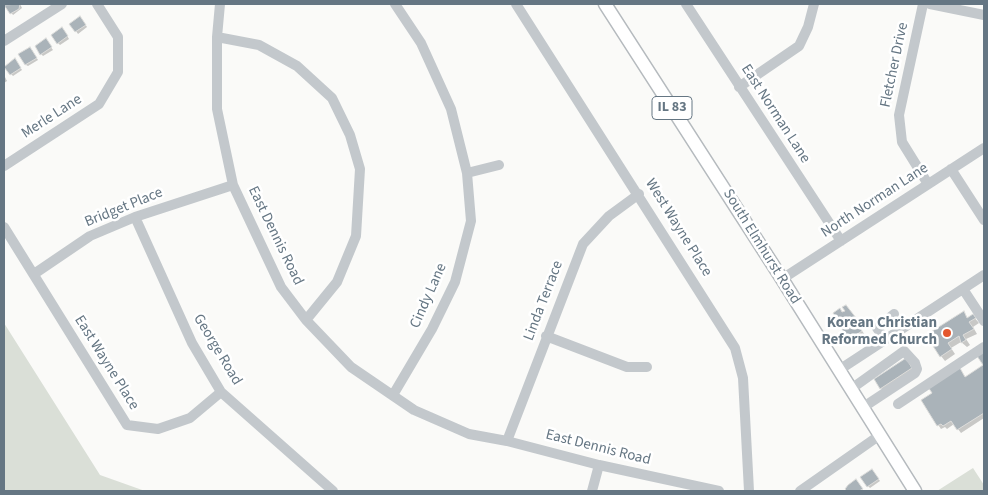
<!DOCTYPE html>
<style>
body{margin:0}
#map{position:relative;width:988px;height:495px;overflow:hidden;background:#fafaf8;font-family:"Source Sans 3",sans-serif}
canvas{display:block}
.frame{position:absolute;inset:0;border:5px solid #657683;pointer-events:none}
</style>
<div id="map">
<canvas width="988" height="495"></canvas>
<div class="frame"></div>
</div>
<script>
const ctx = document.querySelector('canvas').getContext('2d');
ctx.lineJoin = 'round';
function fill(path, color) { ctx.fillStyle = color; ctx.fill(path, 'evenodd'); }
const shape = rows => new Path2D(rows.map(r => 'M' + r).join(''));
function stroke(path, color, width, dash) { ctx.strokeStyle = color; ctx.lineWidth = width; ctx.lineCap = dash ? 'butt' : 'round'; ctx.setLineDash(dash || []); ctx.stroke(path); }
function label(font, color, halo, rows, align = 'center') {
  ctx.font = font + ' "Source Sans 3",sans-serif'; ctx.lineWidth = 5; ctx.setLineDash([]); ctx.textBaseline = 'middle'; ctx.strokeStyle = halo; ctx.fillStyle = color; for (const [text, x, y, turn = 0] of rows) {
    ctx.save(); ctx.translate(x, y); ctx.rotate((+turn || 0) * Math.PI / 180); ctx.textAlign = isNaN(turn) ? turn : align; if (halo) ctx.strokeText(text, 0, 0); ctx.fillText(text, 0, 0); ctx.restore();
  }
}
fill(shape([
 [4,323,100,475,145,491,4,491],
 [973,468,984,485,984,491,937,491]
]), '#dadfd7');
fill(shape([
 [8,4,20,4,22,8,13,15,6,5],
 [82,19,87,27,78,34,71,24],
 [64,30,69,39,60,45,58,43],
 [47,42,53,50,43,56,41,54],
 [32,50,38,60,28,66,26,65],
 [17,62,22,70,13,76,11,74],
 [4,75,7,81,4,83],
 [849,309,862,327,860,328,865,335,852,343,834,314,843,313],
 [964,313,969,319,973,316,979,323,973,327,977,334,966,339,970,345,967,347,961,342,951,348,955,354,945,361,941,356],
 [906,360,914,372,884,391,881,388],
 [984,366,984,418,961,433,954,424,947,429,945,427,941,429,922,401,934,393,959,369,966,378],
 [874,473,880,481,870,488,868,486]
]), '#0003');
const building = shape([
 [20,4,19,9,10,14,4,5,20,4],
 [80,16,86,25,75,32,69,24,80,16],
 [62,27,68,36,57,44,51,35,62,27],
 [46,38,52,47,40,55,35,46,46,38],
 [30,47,37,58,25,65,18,54,30,47],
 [15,58,21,68,10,75,4,67,15,58],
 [846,305,860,323,858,324,862,331,848,340,833,313,840,308,842,312,845,311,842,307,846,305],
 [964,311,967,318,973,314,976,318,969,322,974,329,963,335,966,340,961,343,959,336,948,343,952,349,940,357,926,335,964,311],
 [984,351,984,413,957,430,951,421,943,426,941,424,937,426,921,400,932,393,928,387,960,368,965,377,983,365,977,356,984,351],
 [906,358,912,368,880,389,874,379,906,358],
 [872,469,879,479,867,487,860,477,872,469],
 [856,479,863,489,859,491,847,491,845,489,848,485,856,479]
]);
fill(building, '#aab3b9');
stroke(building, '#dcdcda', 1);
const major = shape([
 [605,4,782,279,915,491]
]);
stroke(major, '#b5babe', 15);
stroke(shape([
 [220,4,217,37,217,109,233,185,281,287,306,320,351,367,414,410,469,434,507,441,599,465,719,491],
 [516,4,735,348,743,378,749,491],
 [686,4,841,241],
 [923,4,899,115,902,142,928,184],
 [930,4,984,15],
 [217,37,259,45,297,66,332,98,350,135,360,169,356,236,337,282,306,320],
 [4,41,62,4],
 [739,87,799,46,808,27,814,4],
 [4,166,99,104,118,72,118,37,97,4],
 [951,169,984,220],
 [467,173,499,165],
 [135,217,192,343,221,392,333,491],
 [4,227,127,425,158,429,190,418,221,392],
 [34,274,90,236,135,217,233,185],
 [782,279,984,148],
 [963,289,984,321],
 [546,336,627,367,647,367],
 [885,340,877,328,894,314],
 [839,370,984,275],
 [851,389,904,351,915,363,917,369,915,373,862,408],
 [393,395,432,329,455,282,471,221,467,173,451,109,421,43,395,4],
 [898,404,984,347],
 [507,441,583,244,609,216,639,194],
 [592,491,599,465],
 [800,491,880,435]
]), '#c3c8cc', 10);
stroke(major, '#fff', 12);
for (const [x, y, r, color] of [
 [947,333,5,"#e4572e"]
]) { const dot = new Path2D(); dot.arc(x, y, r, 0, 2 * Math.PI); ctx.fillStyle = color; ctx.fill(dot); stroke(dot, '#fff', 2); }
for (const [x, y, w] of [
 [672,108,40]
]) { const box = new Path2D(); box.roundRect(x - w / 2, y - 11.5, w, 23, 4); ctx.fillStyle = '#fff'; ctx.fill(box); stroke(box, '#657683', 1); }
label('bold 14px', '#657683', null, [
 ["IL 83",672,108]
]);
label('15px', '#657683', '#fff', [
 ["Fletcher Drive",895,65,-78],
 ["East Norman Lane",775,114,57],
 ["Merle Lane",52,117,-33],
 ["North Norman Lane",875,201,-33],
 ["Bridget Place",124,208,-22],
 ["West Wayne Place",678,228,58],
 ["East Dennis Road",275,236,64],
 ["South Elmhurst Road",761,247,58],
 ["Cindy Lane",429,296,-66],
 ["Linda Terrace",544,301,-69],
 ["George Road",217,350,59],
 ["East Wayne Place",106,363,58],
 ["East Dennis Road",598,448,14]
]);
label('bold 15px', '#657683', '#fff', [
 ["Korean Christian",937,324],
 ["Reformed Church",937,341]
], 'right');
</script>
